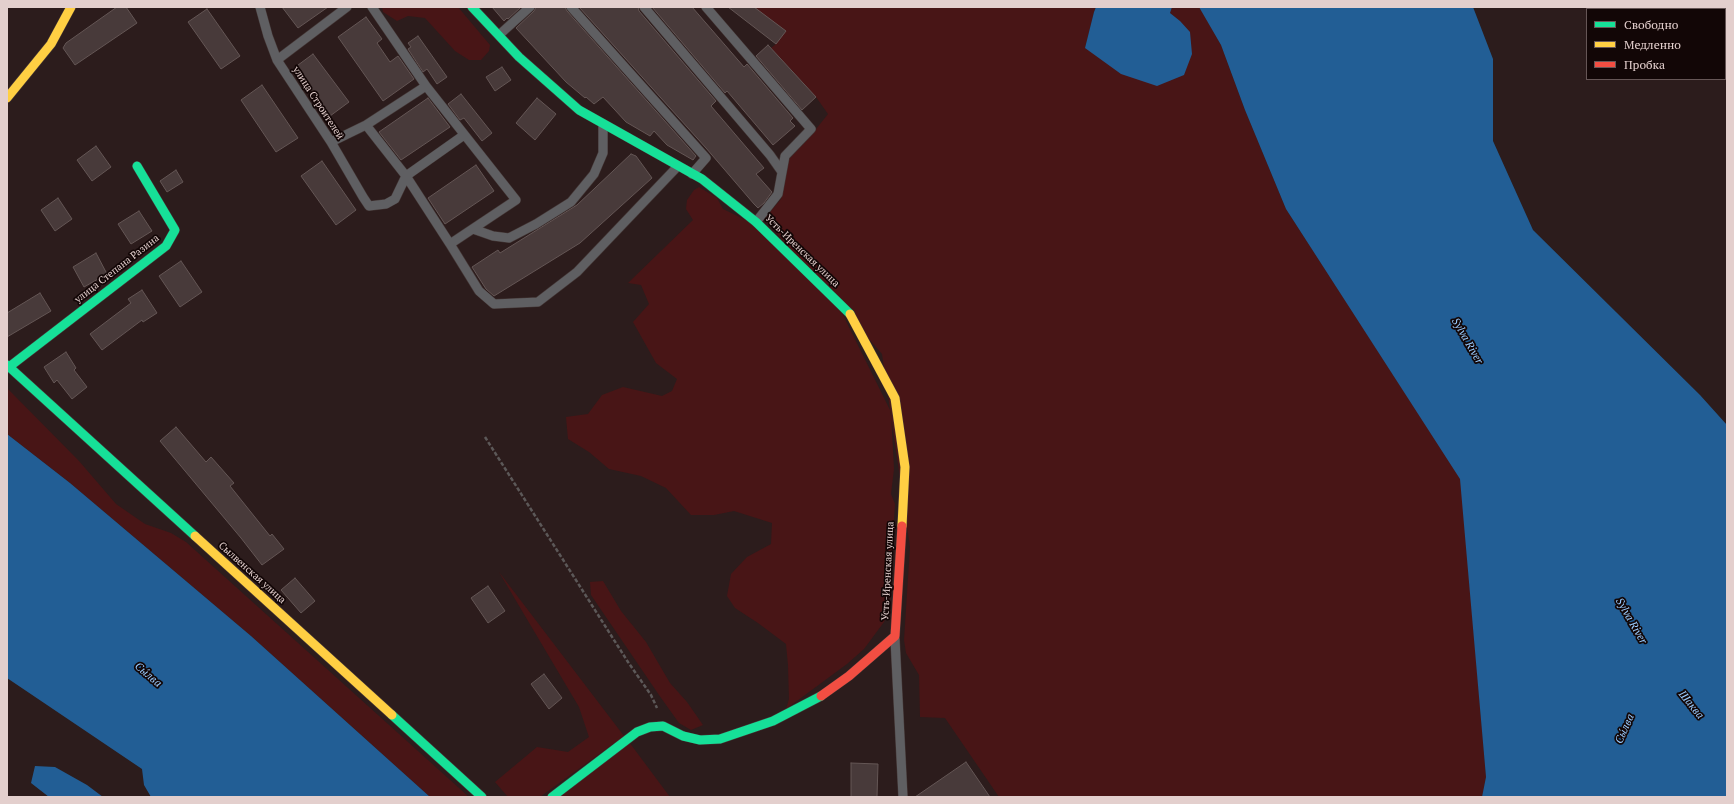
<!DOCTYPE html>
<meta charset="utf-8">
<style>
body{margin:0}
#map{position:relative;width:1734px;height:804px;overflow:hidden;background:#2c1c1c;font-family:"PT Serif",serif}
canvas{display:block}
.frame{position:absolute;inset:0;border:8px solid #e3cfcd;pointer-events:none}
.legend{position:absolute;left:1586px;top:8px;width:140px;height:72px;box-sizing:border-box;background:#120606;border:1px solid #665656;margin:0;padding:5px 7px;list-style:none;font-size:12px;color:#e3cfcd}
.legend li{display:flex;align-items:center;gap:8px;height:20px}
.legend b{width:20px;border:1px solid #665656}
</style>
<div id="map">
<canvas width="1734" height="804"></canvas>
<div class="frame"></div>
<ul class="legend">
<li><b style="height:5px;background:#16e098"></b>Свободно</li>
<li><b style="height:5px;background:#ffcf43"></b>Медленно</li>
<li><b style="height:5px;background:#f24e42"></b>Пробка</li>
</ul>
</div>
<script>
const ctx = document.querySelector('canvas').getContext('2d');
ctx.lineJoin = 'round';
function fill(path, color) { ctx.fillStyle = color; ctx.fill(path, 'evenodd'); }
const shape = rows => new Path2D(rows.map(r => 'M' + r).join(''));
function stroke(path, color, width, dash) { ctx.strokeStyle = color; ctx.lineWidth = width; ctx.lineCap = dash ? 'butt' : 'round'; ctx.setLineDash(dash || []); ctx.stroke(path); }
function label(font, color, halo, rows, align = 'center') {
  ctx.font = font + ' "PT Serif",serif'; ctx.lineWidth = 3.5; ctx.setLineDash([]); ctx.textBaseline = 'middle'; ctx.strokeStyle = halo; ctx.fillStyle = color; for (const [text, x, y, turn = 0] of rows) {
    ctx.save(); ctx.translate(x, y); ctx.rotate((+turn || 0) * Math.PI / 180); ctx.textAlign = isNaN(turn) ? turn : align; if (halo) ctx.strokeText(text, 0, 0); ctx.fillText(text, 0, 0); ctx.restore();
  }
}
fill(shape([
 [382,7,458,7,490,45,489,51,481,60,469,60,455,51,425,18,408,16,397,21,383,12],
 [754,7,1096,7,1094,12,1085,48,1180,21,1170,13,1172,7,1200,8,1221,45,1245,110,1286,209,1461,479,1486,777,1482,797,999,797,945,718,920,717,919,675,906,653,904,640,910,547,882,354,764,219,781,199,789,159,809,138,828,114,816,97,771,48,776,44],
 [699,187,717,198,723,209,756,225,842,313,891,412,894,469,891,494,895,504,888,611,884,622,864,649,847,664,786,709,789,699,788,665,786,644,758,623,735,608,727,596,731,574,747,557,771,544,772,523,734,511,714,515,691,515,666,488,641,476,609,469,589,452,568,439,566,417,588,414,602,395,623,387,662,396,672,391,677,379,656,363,633,322,649,304,641,285,628,283,693,220,686,209,687,200,694,190],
 [7,388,79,461,116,504,145,524,171,533,186,542,469,797,430,797,251,636,70,483,7,434],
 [499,572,624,736,540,797,508,797,495,782,537,747,568,752,589,737,579,707],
 [603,581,621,611,646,642,670,683,687,702,703,725,691,730,679,723,659,695,591,595,590,582],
 [629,742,670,797,560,797]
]), '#481516');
fill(shape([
 [1096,7,1172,7,1170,13,1180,21,1190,32,1192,54,1184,75,1157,86,1121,74,1085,48,1094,12],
 [1199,7,1473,7,1493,59,1493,141,1533,230,1700,395,1727,425,1727,797,1482,797,1486,777,1460,479,1286,209,1245,110,1221,45],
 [7,434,70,483,251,636,430,797,151,797,144,785,142,769,7,678],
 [35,766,55,767,87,785,103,797,49,797,31,783]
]), '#225e95');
const building = shape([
 [117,7,126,7,137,23,75,65,63,48,66,43,117,7],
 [282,7,328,7,298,28,282,7],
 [492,7,521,7,508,19,507,18,504,21,492,7],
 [536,7,565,7,567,11,696,156,693,160,667,145,654,131,650,136,626,122,603,97,594,104,586,97,585,98,566,82,516,28,534,11,536,7],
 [579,7,638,7,639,11,716,101,711,106,764,168,756,174,772,192,764,203,758,208,754,204,706,148,579,7],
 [652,7,692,7,744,67,747,64,793,118,790,121,795,126,773,145,727,91,725,93,652,7],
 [728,7,754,7,786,31,776,44,728,7],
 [207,9,240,56,221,69,188,22,207,9],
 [366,17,382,39,377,43,390,62,398,56,414,79,383,101,338,37,366,17],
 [418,36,447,77,437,84,427,69,423,72,408,49,411,47,408,43,418,36],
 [768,45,816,97,802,110,756,56,768,45],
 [313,54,349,102,330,116,294,68,313,54],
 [502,67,511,80,495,91,486,77,502,67],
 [262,85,298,138,276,152,241,100,262,85],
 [461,94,492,133,482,141,464,118,460,120,448,104,461,94],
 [428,98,450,127,401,160,379,132,428,98],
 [537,98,556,114,535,140,516,123,537,98],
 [96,146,111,167,92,181,77,160,96,146],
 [631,154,636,156,652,178,580,243,494,296,486,289,472,267,498,250,500,253,577,205,631,154],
 [322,161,356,210,336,225,301,176,322,161],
 [476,165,494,191,445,224,428,198,476,165],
 [176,170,183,182,167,192,160,181,176,170],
 [58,198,72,219,55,231,41,210,58,198],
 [139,211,152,231,131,244,118,224,139,211],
 [96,253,107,274,84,287,73,267,96,253],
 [181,261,202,292,180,307,159,276,181,261],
 [142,290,157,313,143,322,142,320,102,350,90,334,131,303,128,299,142,290],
 [40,293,51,311,7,337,7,313,40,293],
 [66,352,76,368,74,370,87,387,72,399,57,380,54,383,44,367,66,352],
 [176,427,206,462,211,457,234,483,230,486,270,536,272,534,284,549,262,565,241,538,160,441,176,427],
 [295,578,315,601,301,613,281,590,295,578],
 [488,586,505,611,488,623,471,598,488,586],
 [544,674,562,698,549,709,531,684,544,674],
 [966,762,990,797,915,797,966,762],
 [851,763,878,764,877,797,851,797,851,763]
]);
fill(building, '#483a3a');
stroke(building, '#645655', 1);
const lane = shape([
 [260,7,268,36,277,60,331,142,363,197,369,206,386,204,395,199,406,176,464,135],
 [571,7,706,158,692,174],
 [644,7,770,155,782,172],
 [706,7,811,129,785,156,778,194,756,222],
 [499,35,530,7],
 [277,60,347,7],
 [366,125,406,176,450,244,516,200,426,86,372,7],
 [331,142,366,125,426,86],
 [473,229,493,236,509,238,536,224,571,202,594,174,603,153,603,125],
 [450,244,479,291,494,304,538,302,577,272,678,166],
 [895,639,903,797]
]);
const fast = shape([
 [472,7,519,57,579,110,702,179,756,222,850,314],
 [7,365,195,536],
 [9,367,166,246,175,230,137,166],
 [392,715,482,797],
 [552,797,637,732,650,727,663,726,683,736,700,740,720,739,773,721,821,696]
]);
const slow = shape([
 [7,98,51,44,71,7],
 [850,314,895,398,905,467,902,526],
 [195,536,392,715]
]);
const jam = shape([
 [821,696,849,676,895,636,902,526]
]);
stroke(lane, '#443736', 10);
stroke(fast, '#443736', 10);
stroke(slow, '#443736', 10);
stroke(jam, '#443736', 10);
stroke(shape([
 [485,437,628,662,651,695,657,708]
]), '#5c5858', 2.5, [4, 2]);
stroke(lane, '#5f5f62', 9);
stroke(fast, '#16e098', 9);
stroke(slow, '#ffcf43', 9);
stroke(jam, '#f24e42', 9);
label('10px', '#e3cfcd', '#120606', [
 ["улица Строителей",318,103,57],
 ["Усть-Иренская улица",802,251,44],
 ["улица Степана Разина",117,269,-38],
 ["Усть-Иренская улица",888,571,-87],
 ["Сылвенская улица",252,573,42]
]);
label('italic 11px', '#9accff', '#120606', [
 ["Sylva River",1467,341,60],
 ["Sylva River",1631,621,60],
 ["Сы́лва",148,675,40],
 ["Шаква",1691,705,51],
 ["Сы́лва",1625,729,-66]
]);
</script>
